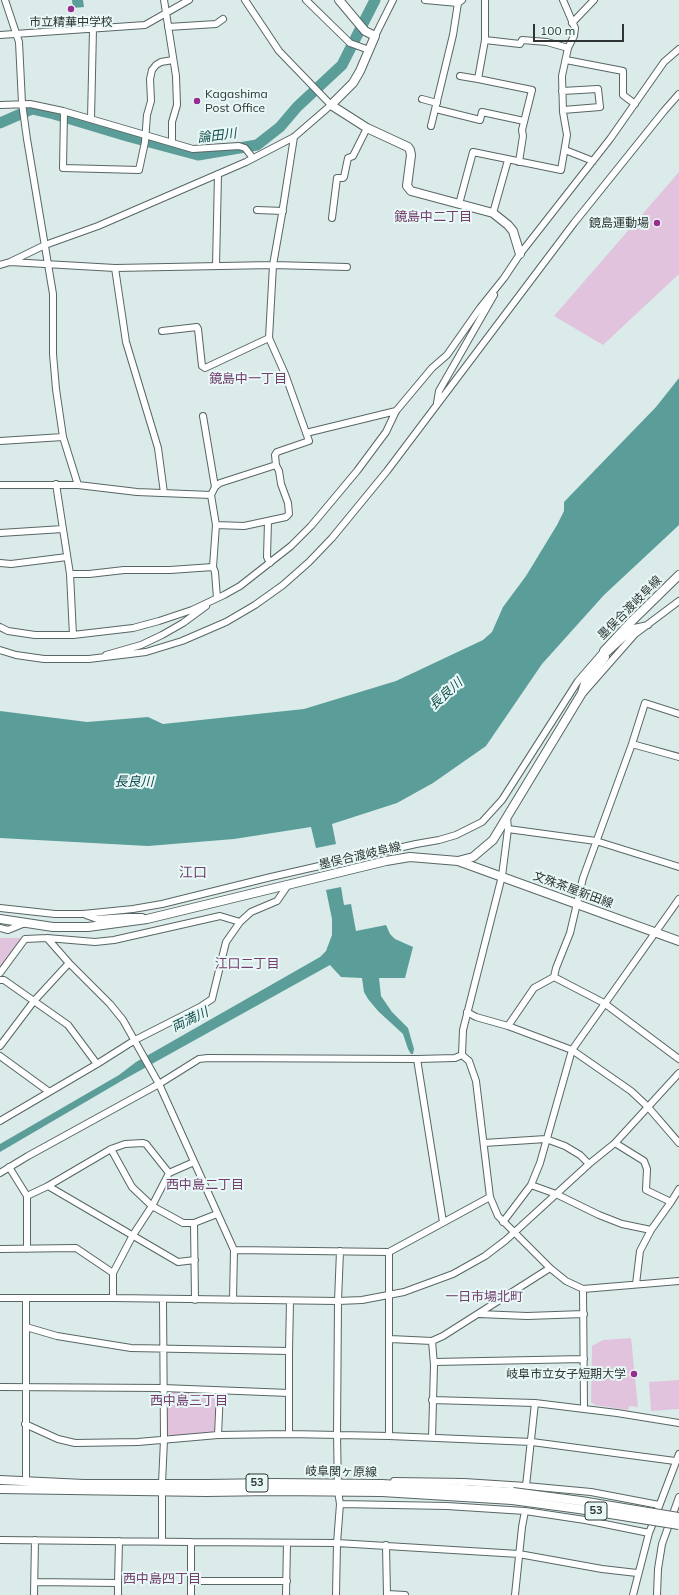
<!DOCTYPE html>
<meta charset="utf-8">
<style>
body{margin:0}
#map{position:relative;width:679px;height:1595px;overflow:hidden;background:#daebea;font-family:Mulish,sans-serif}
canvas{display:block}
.scale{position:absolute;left:533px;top:24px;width:91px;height:18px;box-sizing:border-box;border:2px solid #2d3433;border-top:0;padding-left:5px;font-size:12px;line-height:14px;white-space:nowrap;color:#2d3433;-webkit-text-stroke:3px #e8f8f7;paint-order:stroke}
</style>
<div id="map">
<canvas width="679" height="1595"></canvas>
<div class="scale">100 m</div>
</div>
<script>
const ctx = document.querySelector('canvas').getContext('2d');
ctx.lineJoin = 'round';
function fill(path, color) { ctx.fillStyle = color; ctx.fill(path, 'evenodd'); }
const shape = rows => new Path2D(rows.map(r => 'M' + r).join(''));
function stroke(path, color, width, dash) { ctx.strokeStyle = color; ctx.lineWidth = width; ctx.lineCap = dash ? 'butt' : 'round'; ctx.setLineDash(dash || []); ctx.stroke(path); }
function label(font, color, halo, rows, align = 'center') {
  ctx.font = font + ' Mulish,"Noto Sans JP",sans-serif'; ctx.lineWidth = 4; ctx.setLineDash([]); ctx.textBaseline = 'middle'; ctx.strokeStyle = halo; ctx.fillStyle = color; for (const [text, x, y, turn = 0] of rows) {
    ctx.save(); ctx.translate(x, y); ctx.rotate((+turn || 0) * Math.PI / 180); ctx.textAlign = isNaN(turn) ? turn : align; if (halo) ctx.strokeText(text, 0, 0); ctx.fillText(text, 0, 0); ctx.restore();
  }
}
fill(shape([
 [679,172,679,274,603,345,554,316],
 [0,938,22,938,0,968],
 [631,1338,638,1407,629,1406,628,1410,595,1405,591,1402,592,1346,603,1340],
 [679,1380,679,1409,651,1411,649,1382],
 [166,1391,218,1393,216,1436,164,1435]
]), '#e2c3dd');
fill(shape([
 [72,0,83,0,84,7,73,8],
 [679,378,679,525,604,595,542,664,486,746,433,783,397,803,332,824,336,844,316,848,311,827,234,839,148,846,0,838,0,711,87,722,148,717,163,724,304,709,396,681,483,640,492,632,503,607,526,576,557,525,564,511,564,502,656,407],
 [341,887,344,905,351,904,356,931,386,925,390,934,395,939,413,947,405,978,379,978,381,996,392,1012,408,1028,414,1049,413,1054,411,1054,408,1049,403,1034,378,1011,368,999,364,992,362,978,341,977,330,965,123,1080,0,1152,0,1144,119,1075,136,1062,320,957,326,951,332,935,332,919,326,890]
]), '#5b9d99');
stroke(shape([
 [0,123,32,109,54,114,127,136,198,155,257,145,280,127,297,107,342,65,375,0]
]), '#5b9d99', 11);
const minor = shape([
 [5,0,19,42,22,103,27,139,53,294,53,354,56,389,63,437,78,485],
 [164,0,176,76,177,105,172,122,172,142],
 [306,0,350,43,369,50],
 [425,0,458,3,462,0],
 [485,0,485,40,478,79,532,90,522,130,523,136,519,162],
 [572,23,594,0],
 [168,27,216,24,223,19],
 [0,35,145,25,189,0],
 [375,36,393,0],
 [485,40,520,44,522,40,547,42,568,48],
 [566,60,623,71,623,95,635,104],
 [460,76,478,79],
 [562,91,598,89,600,107,563,110],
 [422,99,437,103],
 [0,105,30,104,63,111,193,149,239,146,245,148,253,158],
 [436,109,480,120,482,112,524,121],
 [64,112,63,168,139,170,145,142,147,115,151,101,150,79,152,70,156,65,161,62,173,60],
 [91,119,93,29],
 [431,126,453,35,458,3],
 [565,150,593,161],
 [459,204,473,152,561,170,567,135,563,112,562,76,568,48,574,36,575,28,563,0],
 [257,210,283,211],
 [493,213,508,160],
 [332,218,337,178,343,178,344,177,348,158,353,156,367,128],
 [10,262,115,268,273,265,347,267],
 [0,265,10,262,45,245,98,226,246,162,294,137,331,105,279,51,245,0],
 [216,266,218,174],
 [115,268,126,342,158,448,164,493],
 [162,331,197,327,198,329,202,366,205,368,269,338],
 [437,403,439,391,494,295],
 [203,416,215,487],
 [306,433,396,411],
 [0,441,63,437],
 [56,484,70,574,73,635],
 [0,485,78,485,137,492,211,495],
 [268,521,267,557,270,563],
 [216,525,244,526,286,517,289,514,288,503,281,484,279,471,276,465],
 [0,533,63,529],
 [0,563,11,564,67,557],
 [70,574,89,574,124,570,170,570,213,567],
 [217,598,215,572,213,567,216,525,211,495,215,487,220,483,276,465,275,455,277,452,309,441,285,374,269,338,273,265,282,214,294,137],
 [0,627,8,631,35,635,73,635,133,628,159,621,192,610,224,595,240,586,291,546,311,526,357,471,386,432,396,411,432,368,447,355,480,308,504,278,520,254,610,139,664,62,679,49],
 [0,650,16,655,44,659,89,659,146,652,182,641,226,622,255,605,283,585,309,562,332,538,387,471,574,223,664,111,679,94],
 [106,655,141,645,162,635,183,623,206,606],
 [584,692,635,634,679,601],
 [632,744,679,757],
 [507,817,508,829,596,841,679,867],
 [0,908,55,914,83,914,133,909,162,904,271,877,416,844,439,840,456,835,482,822,502,800,578,681,604,651,608,652,634,628,648,625],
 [86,915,97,919,126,917,142,917],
 [240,922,251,912,277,901,288,885],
 [0,928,8,930,25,923],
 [0,973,25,939,47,938,69,963,110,1004,123,1020,159,1084,234,1250,233,1300],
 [554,977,556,968,570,933,583,878,632,744,645,703,679,714],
 [554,977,604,1003,679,1059],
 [0,980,4,980,68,1025,97,1064],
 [467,1012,476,1017,508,1026,572,1050,631,1091,648,1107,679,1143],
 [508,1026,534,988,554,977],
 [0,1046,34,1001,69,963],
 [0,1056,48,1091],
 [417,1059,443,1222],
 [0,1121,97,1064,135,1040,200,1007,212,999,226,942,240,922,220,916,114,940,95,942,47,938],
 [484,1143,546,1139,565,1146,580,1155,589,1164],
 [615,1143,644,1161,647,1169,646,1190,671,1202,651,1230,640,1251,636,1284],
 [111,1149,132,1187,152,1206,183,1223,194,1223,217,1214],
 [9,1167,27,1196,27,1249],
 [0,1173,28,1156,159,1084,199,1059,208,1058,417,1059,455,1058,462,1055],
 [531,1185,540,1163,572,1050,679,899],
 [48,1186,178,1262,195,1260],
 [27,1196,48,1186,111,1149,125,1144,143,1143,146,1144,169,1173],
 [490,1197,498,1216,550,1268,566,1281,583,1289,679,1281],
 [671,1202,679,1189],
 [503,1222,531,1185,556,1194,599,1215,622,1224,651,1230],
 [194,1223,195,1300],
 [0,1249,76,1248,113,1273],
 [234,1250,389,1252,490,1197,476,1081,469,1061,462,1055,463,1030,502,876,508,829],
 [583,1289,584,1409],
 [0,1298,113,1298,338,1301,362,1300,404,1292,453,1274,485,1256,506,1240,589,1164,615,1143,679,1073],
 [26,1298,26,1480],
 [113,1298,113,1273,133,1235,152,1206,169,1173,194,1162],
 [480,1313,479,1314,527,1316,584,1314],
 [26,1327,57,1336,131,1348,289,1351],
 [390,1339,432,1341,443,1336,550,1268],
 [432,1341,434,1365,432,1438],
 [434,1362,584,1359],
 [0,1387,163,1388,289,1393],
 [432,1400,535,1403,617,1413,679,1423],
 [25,1424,58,1439,75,1443,138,1442,218,1435,289,1434,289,1351,290,1301],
 [289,1434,389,1436,532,1442,675,1461],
 [218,1435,220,1391],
 [389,1436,389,1252],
 [394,1481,464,1482,526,1486,591,1492,659,1505],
 [526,1486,535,1403],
 [340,1504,447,1506,525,1511,585,1520,649,1533],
 [658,1509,679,1454],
 [0,1540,191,1542],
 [162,1541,162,1483,164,1440,163,1300],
 [386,1545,387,1595],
 [191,1581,287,1581],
 [35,1582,118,1583,118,1595],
 [118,1583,119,1541],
 [387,1594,405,1595],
 [34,1595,35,1540],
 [191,1595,191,1542,337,1543,519,1554,602,1569,637,1573],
 [286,1595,287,1543],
 [336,1595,337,1543,340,1504,338,1491,337,1434,338,1301,340,1251],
 [515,1595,522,1527,525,1511],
 [633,1595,649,1533,655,1518],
 [657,1595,658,1569,662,1544,679,1497]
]);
const major = shape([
 [339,0,365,31,375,36,360,71,353,83,331,105,367,128,408,147,410,150,411,155,407,186,411,191,493,213,508,225,513,231,520,254],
 [458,861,679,941],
 [0,919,53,927,88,927,147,919,386,861,410,857,458,861,473,857,493,840,582,693,585,683,605,657,604,651,632,621,679,575],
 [0,1480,84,1484,206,1484,273,1483,382,1484,513,1492],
 [0,1489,206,1492,273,1491,382,1492,512,1500]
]);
stroke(minor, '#586665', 8);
stroke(major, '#586665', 10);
stroke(minor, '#fff', 6);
stroke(major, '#fff', 8);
const majorBridge = shape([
 [513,1492,581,1501,679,1517],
 [512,1500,579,1509,679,1525]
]);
stroke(majorBridge, '#586665', 10, []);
stroke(majorBridge, '#fff', 8);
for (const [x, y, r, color] of [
 [71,9,4,"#992d8f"],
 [197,101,4,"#992d8f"],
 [657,223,4,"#992d8f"],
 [634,1374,4,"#992d8f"]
]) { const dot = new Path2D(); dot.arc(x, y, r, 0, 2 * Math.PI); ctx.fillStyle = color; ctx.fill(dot); stroke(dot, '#e8f8f7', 1.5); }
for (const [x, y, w] of [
 [257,1483,22],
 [596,1511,22]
]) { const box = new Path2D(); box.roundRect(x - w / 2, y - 9, w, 18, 3); ctx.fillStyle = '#e8f8f7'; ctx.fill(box); stroke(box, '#2d3433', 1); }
label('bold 11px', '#2d3433', null, [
 ["53",257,1483],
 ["53",596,1511]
]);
label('12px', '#2d3433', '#e8f8f7', [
 ["市立精華中学校",71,22,"center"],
 ["Kagashima",205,94,"left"],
 ["Post Office",205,108,"left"],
 ["鏡島運動場",649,223],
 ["岐阜市立女子短期大学",626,1374]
], 'right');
label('12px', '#2d3433', '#e8f8f7', [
 ["墨俣合渡岐阜線",630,608,-45],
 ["墨俣合渡岐阜線",360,856,-13],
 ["文殊茶屋新田線",573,890,20],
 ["岐阜関ヶ原線",341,1472,1]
]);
label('italic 13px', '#124d4b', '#e8f8f7', [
 ["論田川",217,136,-7],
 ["長良川",446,694,-42],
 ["長良川",134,782],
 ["両満川",190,1020,-26]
]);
label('13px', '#743e6d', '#e8f8f7', [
 ["鏡島中二丁目",433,217],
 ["鏡島中一丁目",248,379],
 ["江口二丁目",247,964],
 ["西中島二丁目",205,1185],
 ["一日市場北町",484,1297],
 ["西中島三丁目",189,1401],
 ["西中島四丁目",162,1579]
]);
label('14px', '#743e6d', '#e8f8f7', [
 ["江口",193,873]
]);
</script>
